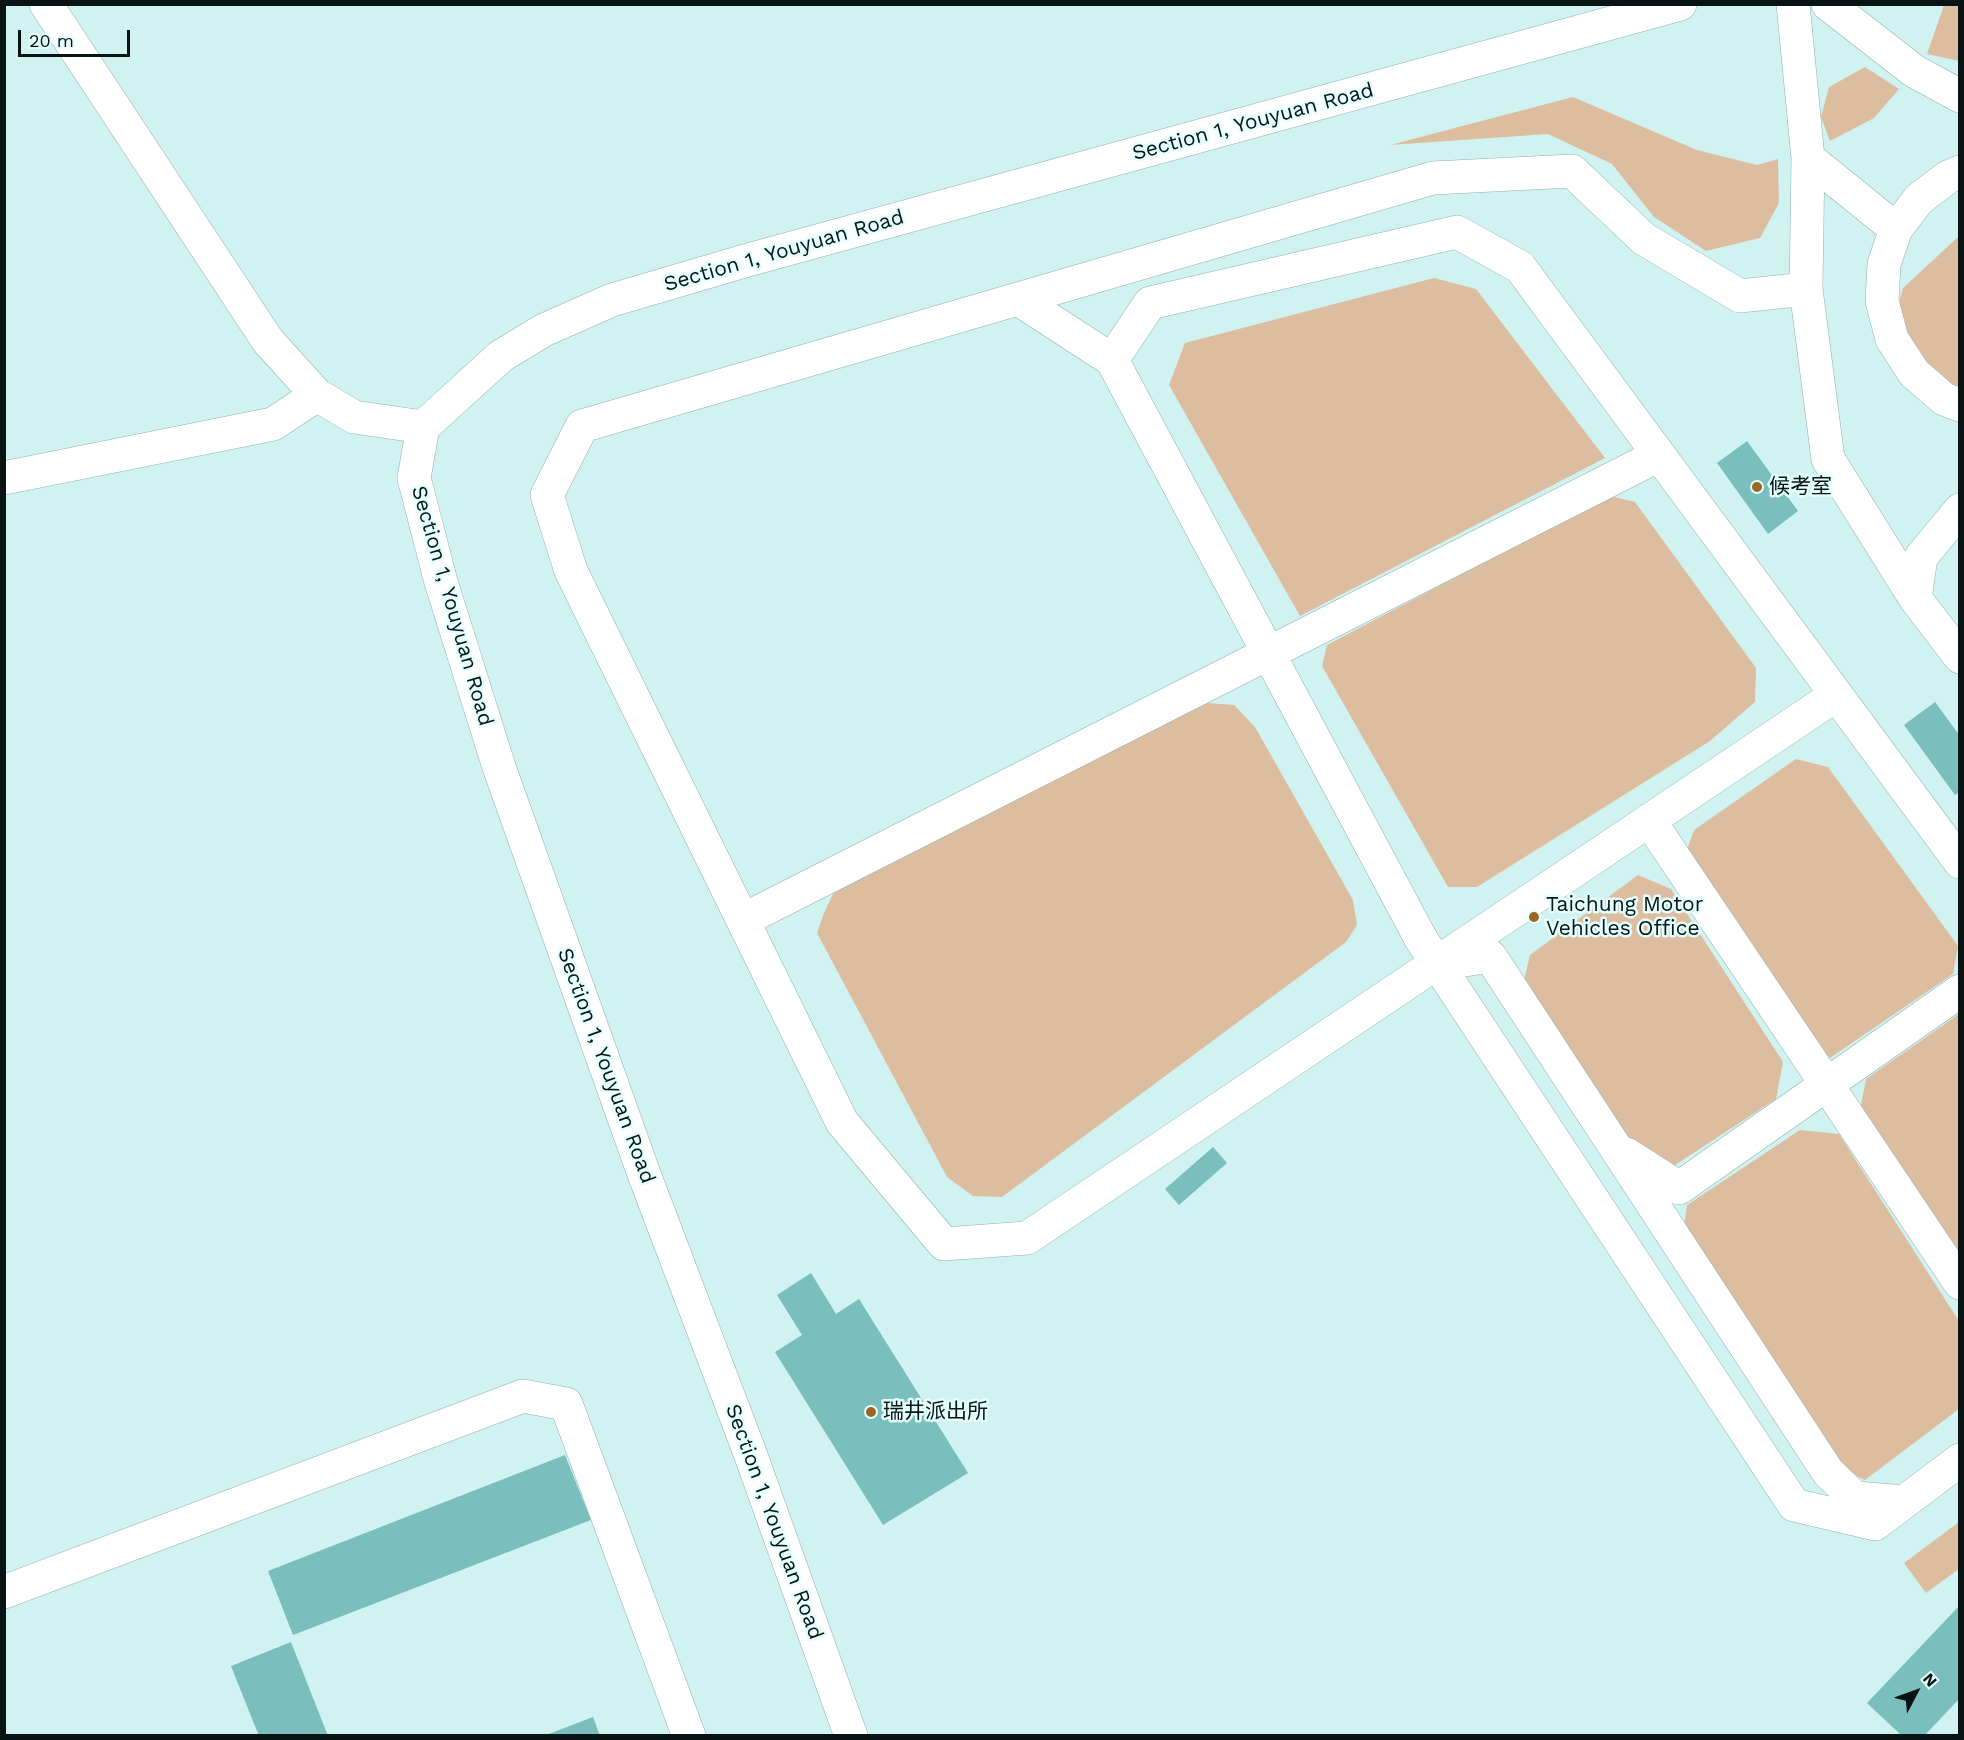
<!DOCTYPE html>
<meta charset="utf-8">
<style>
body{margin:0}
#map{position:relative;width:1964px;height:1740px;overflow:hidden;background:#d0f3f2;font-family:"Work Sans",sans-serif}
canvas{display:block}
.frame{position:absolute;inset:0;border:6px solid #071413;pointer-events:none}
.north{position:absolute;left:1886px;top:1662px;width:60px;height:60px;-webkit-text-stroke:4px #e3fffe;paint-order:stroke;rotate:49deg;font-size:16px;font-weight:700;line-height:24px;text-align:center;color:#071413}
.north::after{content:'';display:block;margin:auto;width:21px;height:27px;background:#071413;clip-path:polygon(50% 0,100% 100%,50% 72%,0 100%)}
.scale{position:absolute;left:18px;top:30px;width:112px;height:27px;box-sizing:border-box;border:3px solid #071413;border-top:0;padding-left:8px;font-size:18px;line-height:21px;white-space:nowrap;color:#071413;-webkit-text-stroke:4px #e3fffe;paint-order:stroke}
</style>
<div id="map">
<canvas width="1964" height="1740"></canvas>
<div class="frame"></div>
<div class="north">N</div>
<div class="scale">20 m</div>
</div>
<script>
const ctx = document.querySelector('canvas').getContext('2d');
ctx.lineJoin = 'round';
function fill(path, color) { ctx.fillStyle = color; ctx.fill(path, 'evenodd'); }
const shape = rows => new Path2D(rows.map(r => 'M' + r).join(''));
function stroke(path, color, width, dash) { ctx.strokeStyle = color; ctx.lineWidth = width; ctx.lineCap = dash ? 'butt' : 'round'; ctx.setLineDash(dash || []); ctx.stroke(path); }
function label(font, color, halo, rows, align = 'center') {
  ctx.font = font + ' "Work Sans","Noto Sans TC",sans-serif'; ctx.lineWidth = 5; ctx.setLineDash([]); ctx.textBaseline = 'middle'; ctx.strokeStyle = halo; ctx.fillStyle = color; for (const [text, x, y, turn = 0] of rows) {
    ctx.save(); ctx.translate(x, y); ctx.rotate((+turn || 0) * Math.PI / 180); ctx.textAlign = isNaN(turn) ? turn : align; if (halo) ctx.strokeText(text, 0, 0); ctx.fillText(text, 0, 0); ctx.restore();
  }
}
fill(shape([
 [1944,5,1959,5,1959,61,1927,54],
 [1865,67,1899,89,1874,118,1830,141,1821,117,1829,87],
 [1573,97,1697,150,1757,165,1778,159,1779,203,1760,238,1706,251,1654,217,1612,164,1548,134,1390,145],
 [1959,236,1959,402,1893,323,1903,288],
 [1434,278,1476,289,1605,458,1300,616,1169,385,1185,343],
 [1610,496,1635,502,1756,668,1755,702,1710,741,1477,887,1448,887,1322,666,1327,645],
 [1207,703,1234,705,1255,727,1353,900,1357,925,1346,942,1002,1197,973,1196,947,1177,817,933,824,913,835,890],
 [1796,759,1828,767,1958,946,1953,974,1830,1058,1807,1042,1684,858,1694,830],
 [1638,875,1671,889,1783,1062,1776,1099,1669,1169,1626,1147,1523,985,1530,955],
 [1959,1014,1959,1265,1859,1115,1866,1079],
 [1800,1130,1839,1134,1959,1321,1959,1409,1865,1480,1830,1464,1683,1233,1687,1205],
 [1959,1522,1959,1569,1926,1593,1904,1563]
]), '#ddbd9f');
fill(shape([
 [1747,441,1798,511,1768,534,1717,463],
 [1935,702,1960,736,1960,792,1955,795,1904,725],
 [1213,1147,1227,1163,1179,1205,1165,1189],
 [811,1273,836,1314,859,1299,968,1473,883,1525,775,1352,802,1335,777,1295],
 [565,1455,591,1520,293,1635,268,1571],
 [1960,1605,1960,1698,1924,1736,1902,1736,1867,1703],
 [291,1642,328,1736,259,1736,231,1666],
 [593,1717,600,1736,546,1736,546,1735]
]), '#7abebd');
const minor = shape([
 [46,4,268,341,317,395,354,417,423,427],
 [1793,4,1808,158,1806,289,1828,459,1915,598,1921,557,1960,510],
 [1828,4,1914,71,1960,96],
 [1808,158,1896,229],
 [1960,172,1948,177,1919,199,1896,229,1884,264,1882,301,1892,339,1914,373,1944,399,1960,405],
 [1806,289,1740,296,1644,239,1572,171,1433,178,582,426,547,495,571,571,842,1122,944,1244,1027,1238,1836,695],
 [1018,299,1112,360],
 [4,478,273,424,317,395],
 [1915,598,1960,657],
 [1649,820,1960,1283],
 [1960,862,1520,267,1457,232,1150,303,1112,360,1421,939,1794,1505,1875,1524,1960,1460],
 [743,920,1659,455],
 [1446,963,1490,956,1828,1472,1855,1498,1893,1501],
 [1626,1154,1679,1188,1960,991],
 [4,1592,523,1396,566,1404,689,1736],
 [851,1736,750,1453,644,1174,499,767,441,582,414,478,423,427,501,356,544,330,612,300,748,260,1680,4]
]);
stroke(minor, '#8eafae', 34);
stroke(minor, '#fff', 33);
for (const [x, y, r, color] of [
 [1757,487,6,"#9e6523"],
 [1534,917,6,"#9e6523"],
 [871,1412,6,"#9e6523"]
]) { const dot = new Path2D(); dot.arc(x, y, r, 0, 2 * Math.PI); ctx.fillStyle = color; ctx.fill(dot); stroke(dot, '#e3fffe', 2); }
label('21px', '#071413', '#e3fffe', [
 ["Section 1, Youyuan Road",1253,122,-15],
 ["Section 1, Youyuan Road",784,251,-16],
 ["Section 1, Youyuan Road",452,606,74],
 ["Section 1, Youyuan Road",606,1066,70],
 ["Section 1, Youyuan Road",774,1522,70]
]);
label('21px', '#071413', '#e3fffe', [
 ["候考室",1769,487],
 ["Taichung Motor",1546,905],
 ["Vehicles Office",1546,929],
 ["瑞井派出所",883,1412]
], 'left');
</script>
